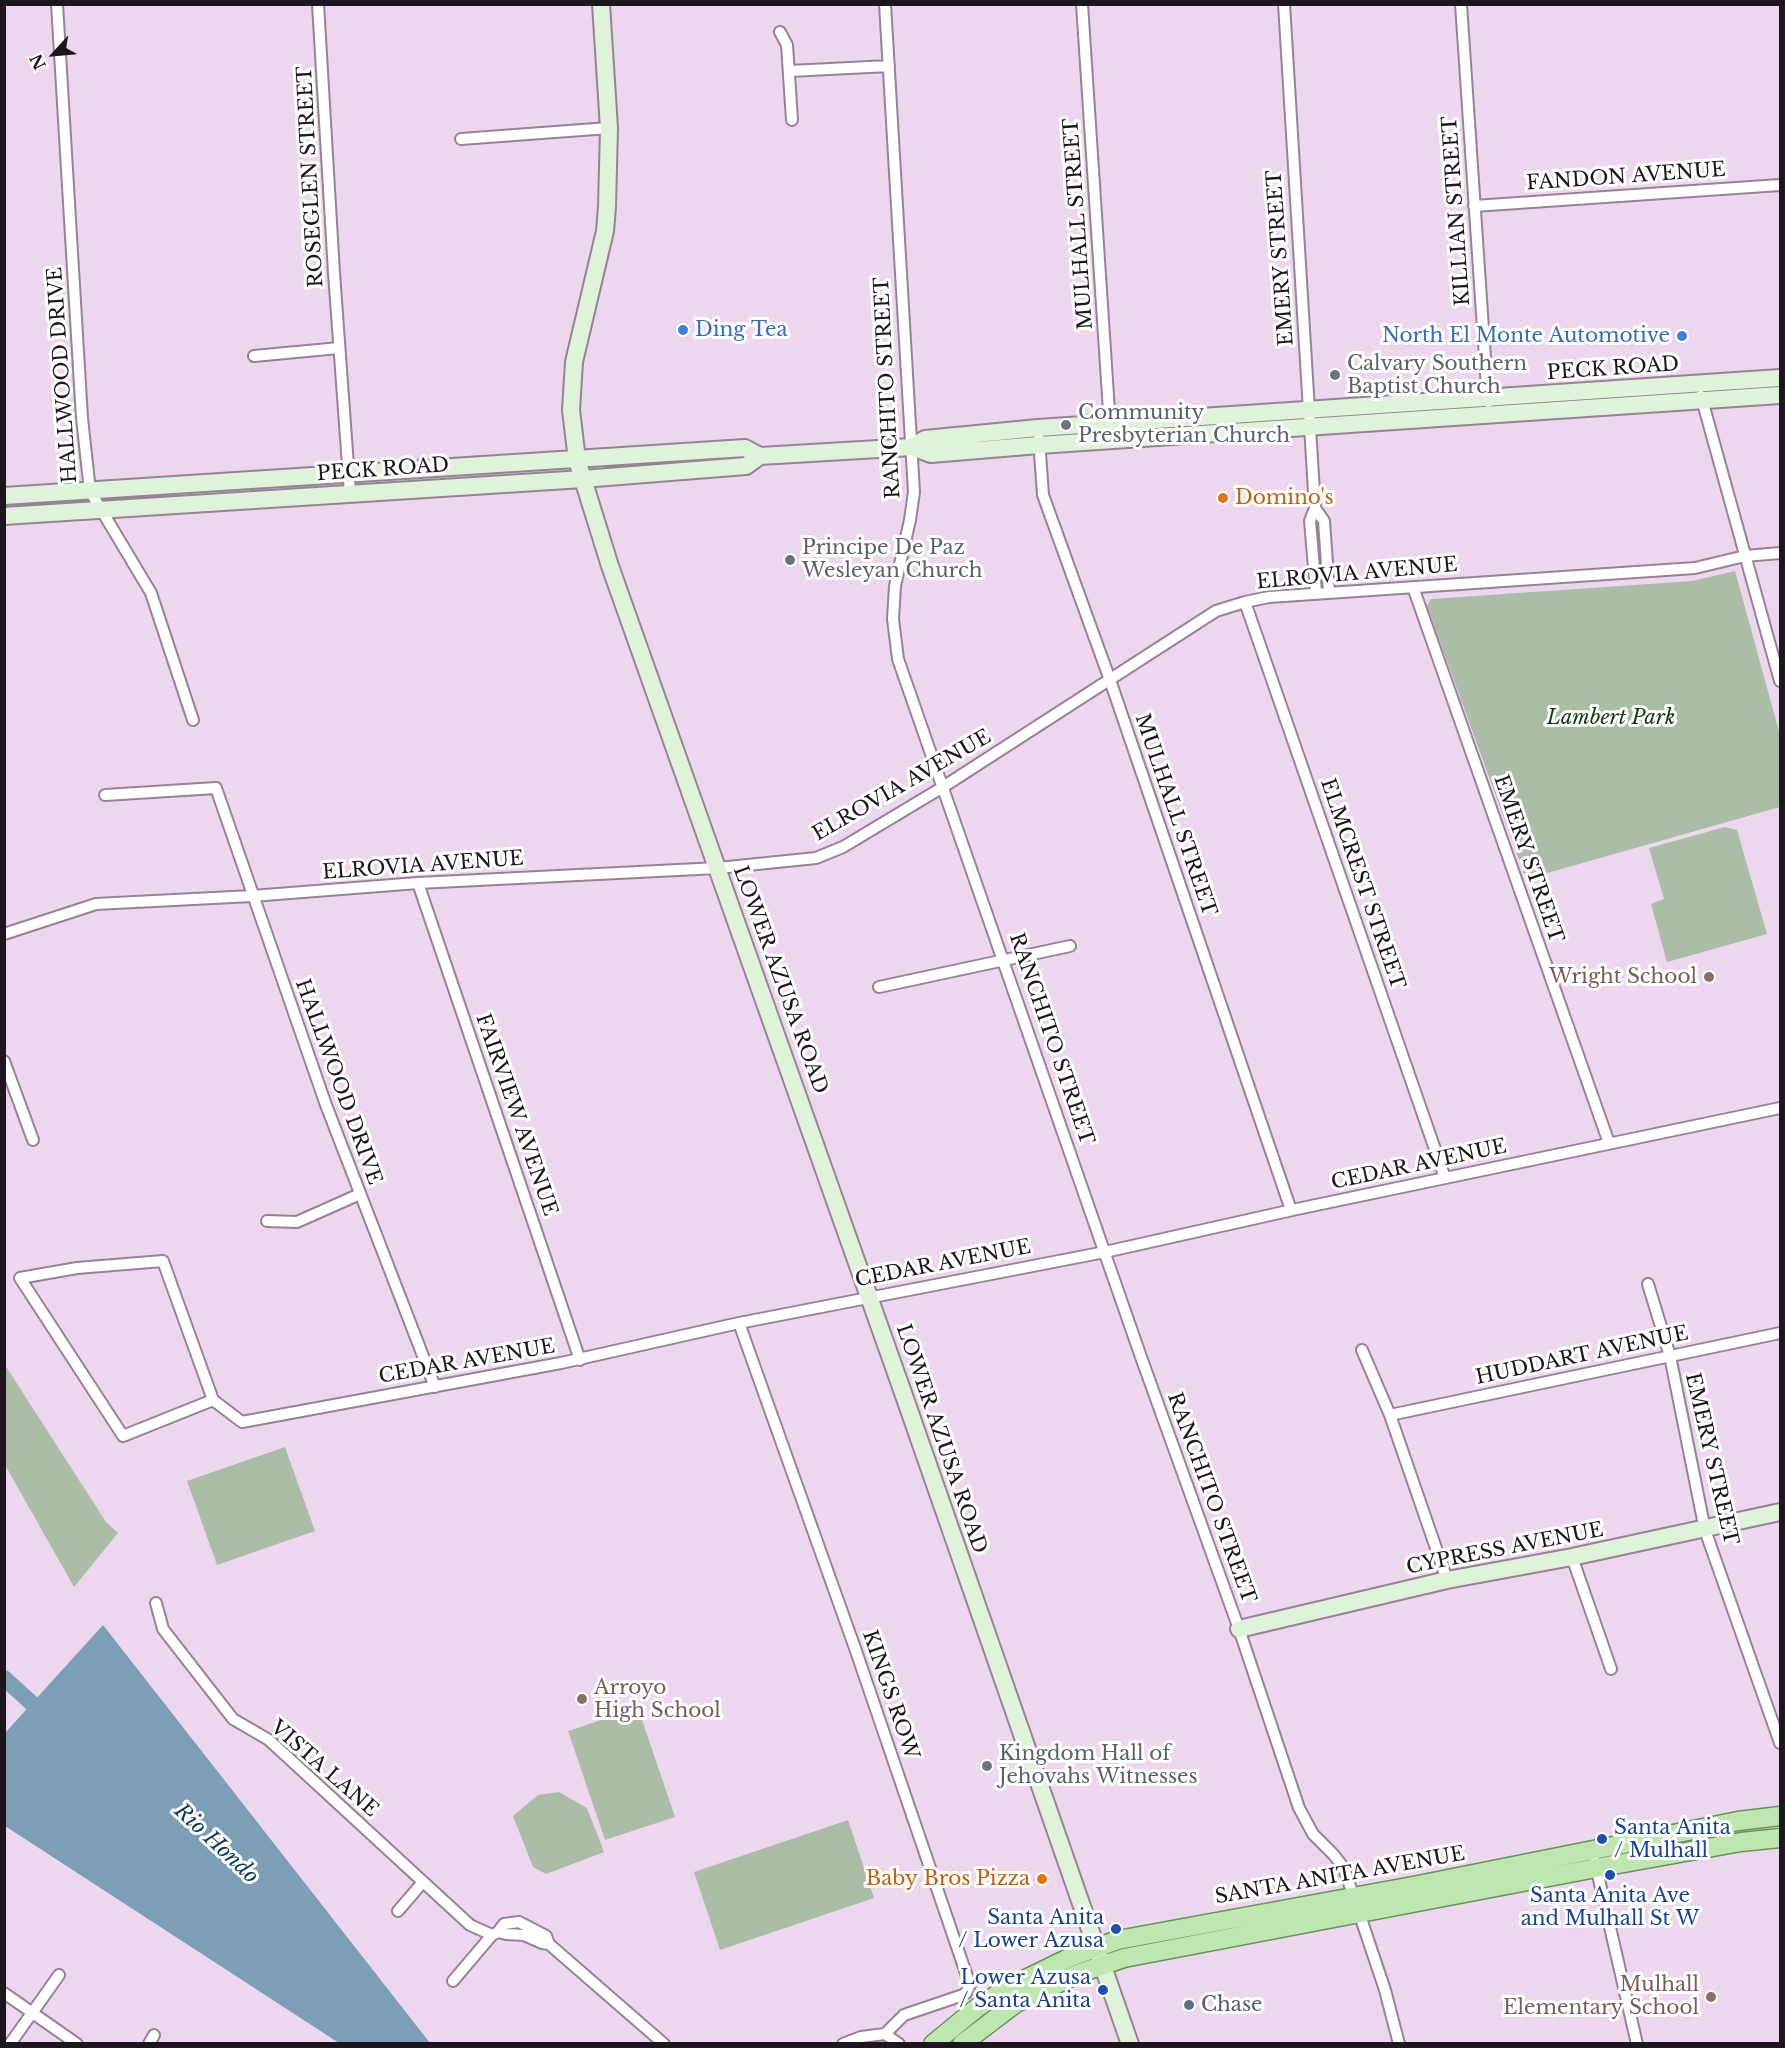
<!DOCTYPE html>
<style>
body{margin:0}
#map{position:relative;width:1785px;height:2048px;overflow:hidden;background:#edd7ee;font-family:"Libre Baskerville",serif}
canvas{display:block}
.frame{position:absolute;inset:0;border:6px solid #1e161e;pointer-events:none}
.north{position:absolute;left:24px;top:24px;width:60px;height:60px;-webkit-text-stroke:4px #fff;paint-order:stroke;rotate:244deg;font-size:16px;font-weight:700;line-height:24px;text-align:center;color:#1e161e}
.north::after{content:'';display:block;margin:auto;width:21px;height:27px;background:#1e161e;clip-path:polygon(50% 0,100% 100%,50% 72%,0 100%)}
</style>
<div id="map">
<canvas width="1785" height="2048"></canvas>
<div class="frame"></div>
<div class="north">N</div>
</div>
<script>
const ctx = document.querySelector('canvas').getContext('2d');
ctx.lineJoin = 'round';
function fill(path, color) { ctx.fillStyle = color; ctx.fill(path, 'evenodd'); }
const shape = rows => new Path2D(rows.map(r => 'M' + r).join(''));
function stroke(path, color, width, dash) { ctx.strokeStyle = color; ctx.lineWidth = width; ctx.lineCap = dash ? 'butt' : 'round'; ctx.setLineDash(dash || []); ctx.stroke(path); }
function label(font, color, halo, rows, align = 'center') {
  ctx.font = font + ' "Libre Baskerville",serif'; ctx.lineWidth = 6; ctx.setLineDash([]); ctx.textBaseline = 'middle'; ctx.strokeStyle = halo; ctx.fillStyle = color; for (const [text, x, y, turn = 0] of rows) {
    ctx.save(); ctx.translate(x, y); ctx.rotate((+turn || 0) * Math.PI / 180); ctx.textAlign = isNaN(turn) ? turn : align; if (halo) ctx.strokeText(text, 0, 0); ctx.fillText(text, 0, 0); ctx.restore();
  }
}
fill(shape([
 [1735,571,1780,735,1780,807,1526,879,1427,606,1431,599,1692,581],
 [1725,827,1737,830,1767,934,1667,962,1651,904,1664,899,1649,848],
 [5,1365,106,1522,118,1533,74,1587,5,1465],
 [285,1447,315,1531,217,1565,187,1481],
 [638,1708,675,1817,605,1840,568,1731],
 [559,1792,587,1808,604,1852,546,1874,533,1867,513,1816,538,1795],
 [848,1820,874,1898,720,1950,694,1872]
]), '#abbda7');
fill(shape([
 [103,1625,430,2043,339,2043,5,1826,5,1733]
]), '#7d9fb6');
stroke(shape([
 [4,1678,48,1718]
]), '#7d9fb6', 16);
const street = shape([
 [57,4,82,418,90,491,151,593,193,720],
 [318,4,334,273,350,493],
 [885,4,914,492,910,520,895,586,893,619,898,659,1141,1357,1239,1629,1299,1808,1313,1834,1333,1854,1344,1868,1385,1990,1399,2044],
 [1082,4,1111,441],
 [1284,4,1315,508,1310,521,1316,592],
 [1461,4,1488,402],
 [780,32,787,45,792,120],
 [790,71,889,66],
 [461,139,609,128],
 [1474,206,1780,185],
 [254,356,339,348],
 [1701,396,1780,681],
 [1039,439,1043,495,1110,680,1291,1210],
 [1315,508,1324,521,1329,592],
 [1413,587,1609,1143],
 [1245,602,1445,1178],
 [105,795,216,788,326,1105,435,1387],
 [418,883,580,1360],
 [4,934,96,904,252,896,418,883,718,868,816,858,843,847,943,787,1216,611,1245,602,1269,597,1695,568,1745,556,1780,553],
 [879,987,1070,946],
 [4,1061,33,1140],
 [267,1221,297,1222,360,1194],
 [163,1261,213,1400,123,1436,20,1278,77,1268,163,1261],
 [1648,1284,1670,1356,1705,1530,1780,1743],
 [739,1323,856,1651,970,1985,966,1993,963,1995,904,2015,885,2034],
 [1362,1350,1390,1415,1447,1580],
 [213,1400,242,1422,561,1363,739,1323,1105,1252,1297,1209,1780,1108],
 [1390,1415,1780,1333],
 [1572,1557,1611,1669],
 [156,1603,163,1629,233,1719,269,1740,470,1925,492,1935,498,1932,506,1934,524,1935,542,1943,549,1944],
 [1595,1862,1637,2044],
 [398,1911,423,1882],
 [498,1932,504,1924,519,1922,546,1936,549,1944,664,2044],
 [453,1981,492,1935],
 [4,1993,77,2044],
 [10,2044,59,1975],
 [149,2044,154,2035],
 [843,2044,861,2037,885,2034,899,2044]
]);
const secondary = shape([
 [601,4,609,128,607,207,605,231,574,362,571,410,577,460,610,566,901,1387,1130,2044],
 [912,447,925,439,1038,428,1780,378],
 [4,496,745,448,760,456,912,447,931,454,1039,445,1780,395],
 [4,516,583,479,746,466,760,456],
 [1239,1629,1447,1580,1572,1557,1780,1512]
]);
const primary = shape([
 [933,2044,978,2007,1007,1988,1073,1956,1118,1940,1413,1886,1738,1821,1780,1816],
 [962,2044,1016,2003,1080,1973,1124,1958,1596,1868,1741,1842,1780,1838]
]);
stroke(street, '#978298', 14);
stroke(secondary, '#978298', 20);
stroke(primary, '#6a935b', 21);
stroke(street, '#fff', 10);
stroke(secondary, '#dff3d8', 16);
stroke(primary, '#bee7b0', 18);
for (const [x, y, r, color] of [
 [683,330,6,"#3f7fe0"],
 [1682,336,6,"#3f7fe0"],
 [1335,375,6,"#6b7280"],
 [1066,425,6,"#6b7280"],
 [1223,498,6,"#e8710a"],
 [790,560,6,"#6b7280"],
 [1709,977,6,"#8d6e63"],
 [582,1699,6,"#8d6e63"],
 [987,1766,6,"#6b7280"],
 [1602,1839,6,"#1a4fb4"],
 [1610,1875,6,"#1a4fb4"],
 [1042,1879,6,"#e8710a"],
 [1116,1929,6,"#1a4fb4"],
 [1103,1990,6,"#1a4fb4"],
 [1711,1997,6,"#8d6e63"],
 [1189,2005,6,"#5c6f8a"]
]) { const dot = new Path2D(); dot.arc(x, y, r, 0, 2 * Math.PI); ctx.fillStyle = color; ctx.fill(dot); stroke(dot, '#fff', 2); }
label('20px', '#1e161e', '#fff', [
 ["ROSEGLEN STREET",311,177,-93],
 ["FANDON AVENUE",1626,177,-4],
 ["KILLIAN STREET",1457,211,-94],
 ["MULHALL STREET",1079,224,-94],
 ["EMERY STREET",1281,258,-94],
 ["PECK ROAD",1613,369,-4],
 ["HALLWOOD DRIVE",63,375,-94],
 ["RANCHITO STREET",888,388,-93],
 ["PECK ROAD",383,470,-4],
 ["ELROVIA AVENUE",1357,574,-5],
 ["ELROVIA AVENUE",902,786,-30],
 ["MULHALL STREET",1175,815,71],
 ["EMERY STREET",1528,859,71],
 ["ELROVIA AVENUE",423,866,-4],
 ["ELMCREST STREET",1362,884,71],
 ["LOWER AZUSA ROAD",780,980,70],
 ["RANCHITO STREET",1051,1039,71],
 ["HALLWOOD DRIVE",338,1082,70],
 ["FAIRVIEW AVENUE",516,1115,71],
 ["CEDAR AVENUE",1419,1165,-12],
 ["CEDAR AVENUE",943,1264,-11],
 ["HUDDART AVENUE",1582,1356,-12],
 ["CEDAR AVENUE",467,1362,-10],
 ["LOWER AZUSA ROAD",941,1439,71],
 ["EMERY STREET",1711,1459,77],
 ["RANCHITO STREET",1211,1498,70],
 ["CYPRESS AVENUE",1505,1549,-11],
 ["KINGS ROW",890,1695,71],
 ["VISTA LANE",324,1769,41],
 ["SANTA ANITA AVENUE",1340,1876,-10]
]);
label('20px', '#366cbe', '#fff', [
 ["Ding Tea",695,330],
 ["North El Monte Automotive",1670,336,"right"]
], 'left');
label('20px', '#5b616d', '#fff', [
 ["Calvary Southern",1347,364],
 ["Baptist Church",1347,387],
 ["Community",1078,413],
 ["Presbyterian Church",1078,436],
 ["Principe De Paz",802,548],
 ["Wesleyan Church",802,571],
 ["Kingdom Hall of",999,1754],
 ["Jehovahs Witnesses",999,1777]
], 'left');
label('20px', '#c56008', '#fff', [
 ["Domino's",1235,498],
 ["Baby Bros Pizza",1030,1879,"right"]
], 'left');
label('italic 20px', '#14390e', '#fff', [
 ["Lambert Park",1611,718]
]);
label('20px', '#785e54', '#fff', [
 ["Wright School",1697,977],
 ["Arroyo",594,1688,"left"],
 ["High School",594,1711,"left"],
 ["Mulhall",1699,1985],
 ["Elementary School",1699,2008]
], 'right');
label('20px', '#164399', '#fff', [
 ["Santa Anita",1614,1828,"left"],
 ["/ Mulhall",1614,1851,"left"],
 ["Santa Anita Ave",1610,1896,"center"],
 ["and Mulhall St W",1610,1919,"center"],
 ["Santa Anita",1104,1918],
 ["/ Lower Azusa",1104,1941],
 ["Lower Azusa",1091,1978],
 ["/ Santa Anita",1091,2001]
], 'right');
label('20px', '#4e5e75', '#fff', [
 ["Chase",1201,2005]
], 'left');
label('italic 21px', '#0e3a54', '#fff', [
 ["Rio Hondo",216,1844,43]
]);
</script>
